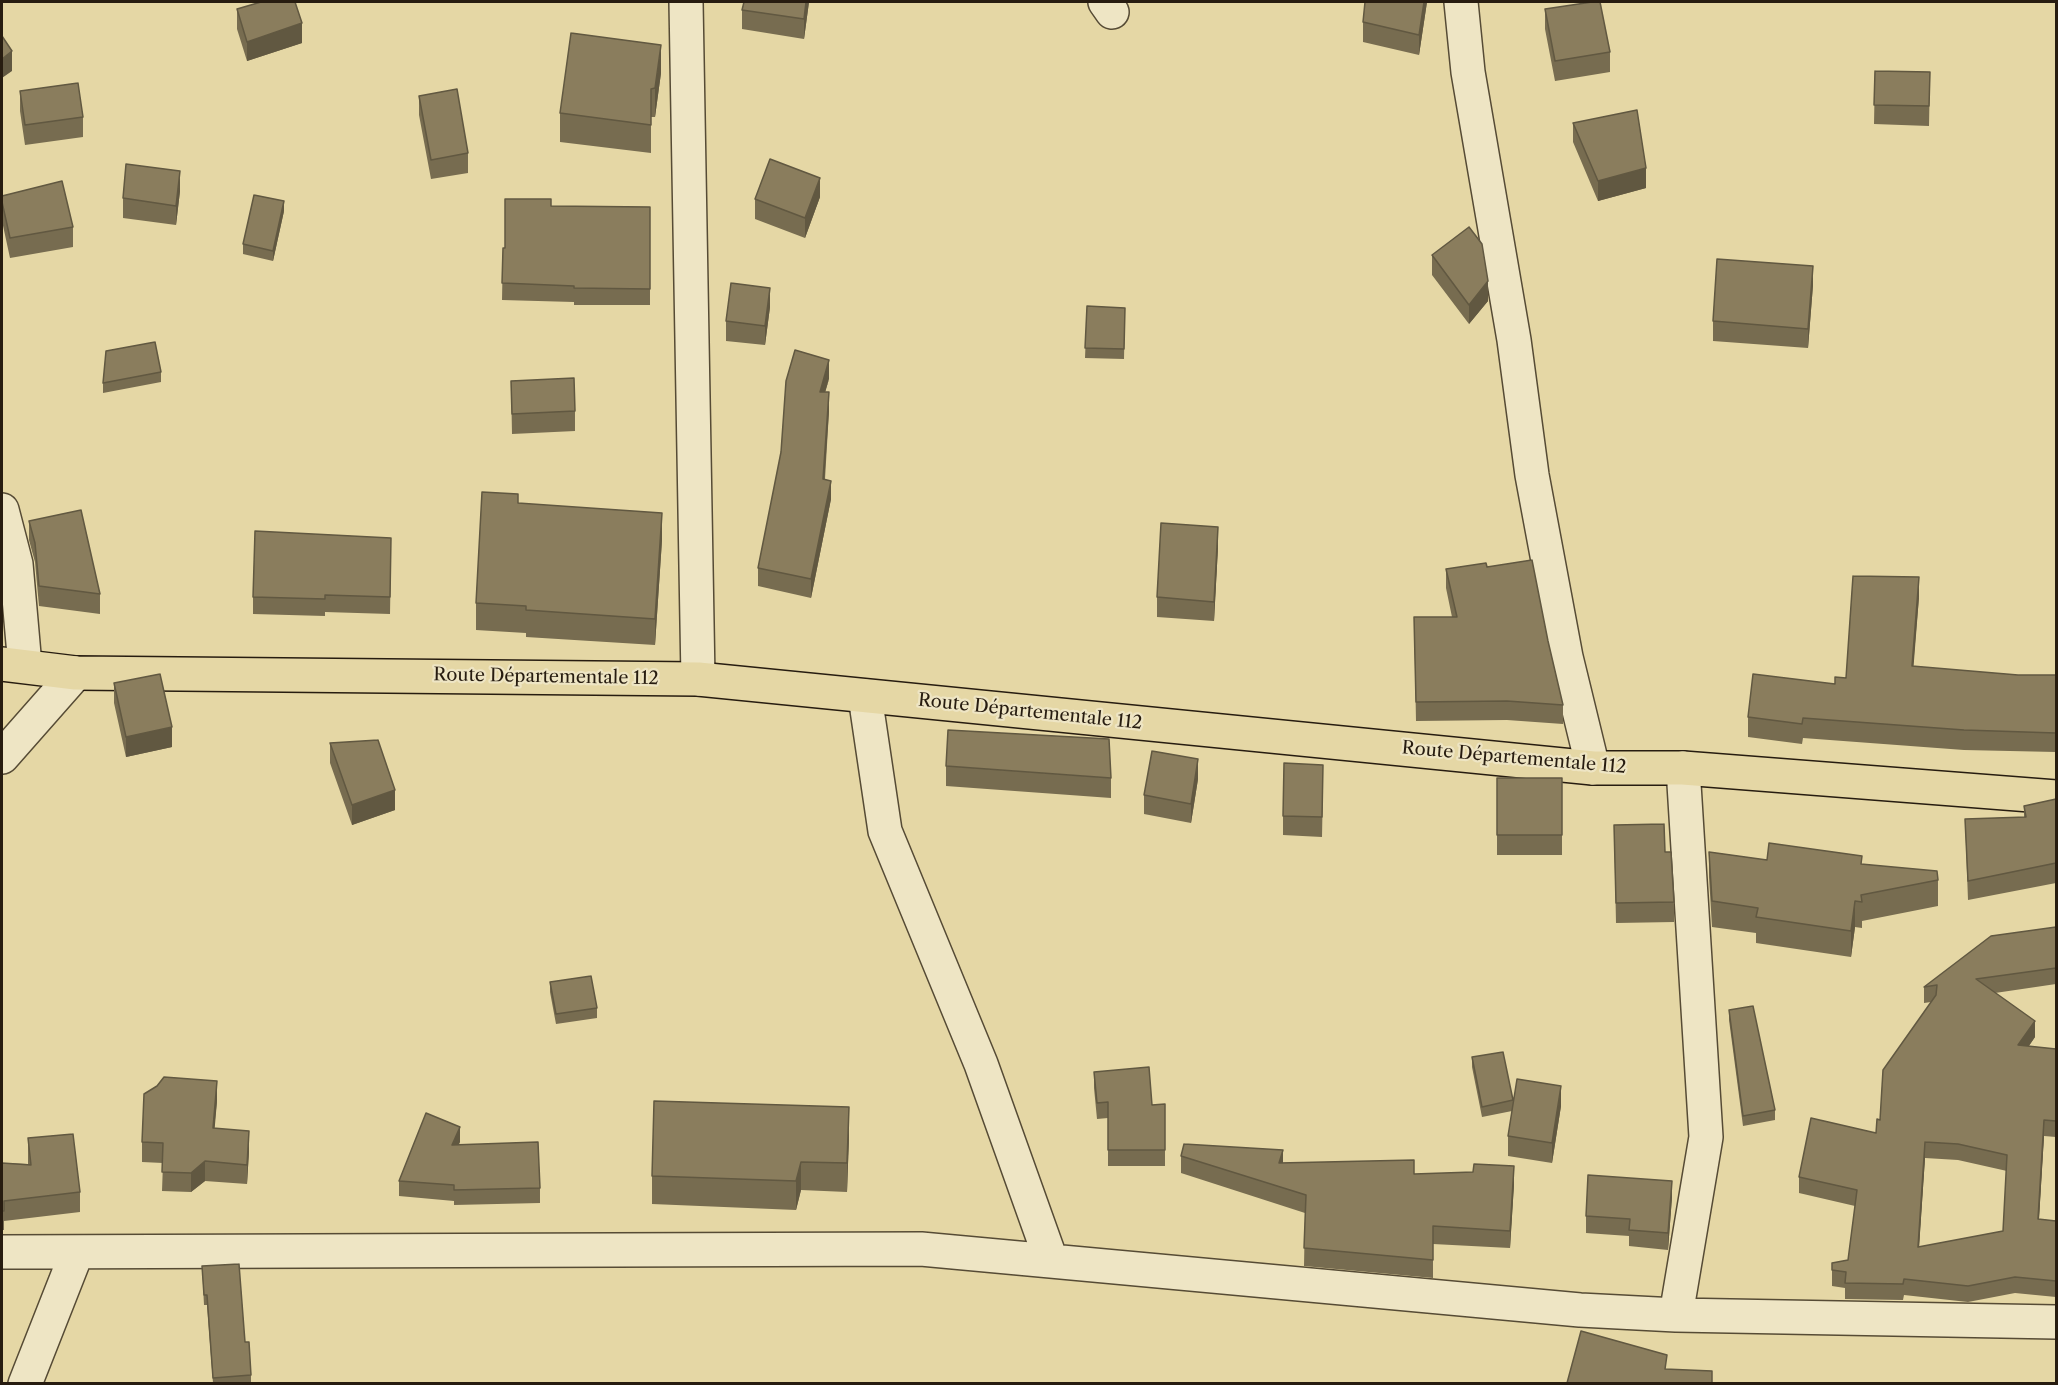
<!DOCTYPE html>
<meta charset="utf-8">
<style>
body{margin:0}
#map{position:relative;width:2058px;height:1385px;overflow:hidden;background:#e5d7a5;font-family:"Libre Caslon Text",serif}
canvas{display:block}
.frame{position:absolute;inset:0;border:3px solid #271c10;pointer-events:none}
</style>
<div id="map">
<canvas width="2058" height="1385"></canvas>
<div class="frame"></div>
</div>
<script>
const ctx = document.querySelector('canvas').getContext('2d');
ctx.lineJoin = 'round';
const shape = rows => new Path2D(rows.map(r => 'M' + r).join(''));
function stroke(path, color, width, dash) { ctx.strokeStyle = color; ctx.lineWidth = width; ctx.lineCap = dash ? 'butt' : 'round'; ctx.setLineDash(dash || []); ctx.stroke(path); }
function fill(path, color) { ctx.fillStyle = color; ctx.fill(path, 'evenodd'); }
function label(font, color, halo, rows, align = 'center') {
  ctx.font = font + ' "Libre Caslon Text",serif'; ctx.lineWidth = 4.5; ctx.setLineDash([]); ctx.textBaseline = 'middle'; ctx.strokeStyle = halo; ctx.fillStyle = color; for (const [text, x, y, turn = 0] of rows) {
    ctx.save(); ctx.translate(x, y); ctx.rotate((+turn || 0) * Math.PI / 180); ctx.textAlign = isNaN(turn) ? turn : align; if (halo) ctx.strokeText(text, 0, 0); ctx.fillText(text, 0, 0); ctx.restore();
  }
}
const minor = shape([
 [686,2,698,679],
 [1105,2,1112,12],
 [1461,2,1468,72,1514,340,1532,475,1566,657,1593,768],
 [2,510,16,564,25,666],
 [865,696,885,831,981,1064,1051,1260],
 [2,757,76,673],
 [2,1252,921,1249,1580,1310,1676,1315,2056,1322],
 [1676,1315,1706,1137,1683,768],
 [25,1384,77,1252]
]);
const major = shape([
 [2,664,76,673,698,679,1593,768,1683,768,2056,797]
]);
stroke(minor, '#564b35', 36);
stroke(major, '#271c10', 36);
stroke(minor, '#eee5c4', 33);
stroke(major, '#e5d7a5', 33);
fill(shape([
 [809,2,804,39,742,29,742,10],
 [1427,2,1419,55,1363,42,1363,22],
 [237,9,302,43,247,61,237,29],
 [1545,9,1610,52,1610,72,1555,81,1545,29],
 [1875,71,1930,72,1929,126,1874,124],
 [661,73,655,117,651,117,651,153,560,142,560,113],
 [20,91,83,117,83,137,25,145,20,111],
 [419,96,468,153,468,173,431,179,419,115],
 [1573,123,1646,188,1598,201,1573,142],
 [180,191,176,225,123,218,123,198],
 [2,196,73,227,73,247,10,258,2,221],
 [820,197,805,238,755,219,755,199],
 [551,206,650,207,650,305,574,305,574,302,502,300,503,248,505,248],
 [284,211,273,261,243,254,243,244],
 [1432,255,1488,301,1469,324,1432,275],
 [1813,285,1808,348,1713,341,1713,321],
 [1087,306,1125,308,1124,359,1085,358],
 [770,307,765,345,726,341,726,321],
 [161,372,161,382,103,393,103,383],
 [829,379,825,392,829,411,825,479,831,499,811,598,758,586,758,568],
 [511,381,575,411,575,431,512,434],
 [518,503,662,540,655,645,526,637,526,633,476,630,476,603],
 [29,521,100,594,100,614,39,606,35,562,29,540],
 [1218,547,1214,621,1157,617,1157,597],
 [391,555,390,614,325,612,325,616,253,614,253,597],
 [1487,567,1548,641,1563,705,1563,724,1507,720,1416,721,1414,617,1452,617,1446,588,1446,569],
 [1919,597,1913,667,2018,675,2056,675,2056,752,1964,750,1803,738,1802,744,1748,737,1748,717,1835,684,1846,678],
 [114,683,172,747,126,757,114,703],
 [330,743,395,810,352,825,330,763],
 [946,766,1111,778,1111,798,946,786],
 [1497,778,1562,778,1562,855,1497,855],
 [1198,779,1191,823,1144,814,1144,795],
 [1323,784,1322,837,1283,835,1283,816],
 [2056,799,2056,883,1968,900,1965,819,2024,817,2024,806],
 [1614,825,1665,852,1674,902,1674,922,1616,923],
 [1709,852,1767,860,1938,880,1938,906,1862,921,1862,928,1855,927,1851,957,1756,943,1756,933,1712,927,1709,877],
 [2056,927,2056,984,1995,993,2035,1037,2029,1046,2056,1049,2056,1137,2044,1136,2039,1219,2056,1221,2056,1297,2015,1293,1968,1302,1904,1295,1903,1300,1845,1299,1845,1288,1832,1286,1832,1263,1848,1260,1855,1206,1799,1193,1799,1177,1876,1133,1880,1120,1931,1002,1924,1003,1924,987],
 [1925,1158,1958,1160,2007,1171,2003,1231,1919,1247],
 [550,982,597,1008,597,1018,556,1024,550,992],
 [1729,1010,1775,1110,1775,1120,1743,1126,1729,1020],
 [1472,1057,1513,1101,1561,1106,1552,1163,1508,1156,1508,1136,1512,1111,1482,1117,1472,1067],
 [1094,1072,1152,1105,1165,1104,1165,1166,1108,1166,1108,1118,1097,1119,1094,1088],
 [217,1101,214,1129,249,1151,247,1184,205,1181,191,1192,162,1191,163,1163,142,1162,142,1142],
 [849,1136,847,1192,801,1190,796,1210,652,1204,652,1176],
 [28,1138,80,1192,80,1212,4,1221,4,1230,2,1230,2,1163,28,1164],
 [460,1142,458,1145,540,1188,540,1203,454,1205,454,1201,399,1196,399,1181],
 [1181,1156,1283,1163,1414,1174,1514,1184,1510,1248,1433,1244,1433,1278,1304,1266,1305,1213,1181,1173],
 [1672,1197,1668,1250,1629,1246,1629,1236,1586,1233,1586,1216],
 [202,1266,251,1375,251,1383,213,1383,207,1305,204,1305]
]), '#776c50');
fill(shape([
 [806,2,809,2,804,39,804,19],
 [1424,2,1427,2,1419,55,1419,35],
 [302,23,302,43,247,61,247,42],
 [661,45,661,73,655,117,655,88],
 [12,51,12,71,2,78,2,59],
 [1646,168,1646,188,1598,201,1598,181],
 [180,171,180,191,176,225,176,206],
 [820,178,820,197,805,238,805,218],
 [284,201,284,211,273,261,273,251],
 [1813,266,1813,285,1808,348,1808,329],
 [1488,281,1488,301,1469,324,1469,305],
 [770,288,770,307,765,345,765,326],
 [829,360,829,379,820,410,820,392],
 [829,392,829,411,823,498,823,479],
 [831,481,831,499,811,598,811,579],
 [662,513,662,540,655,645,655,619],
 [1218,527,1218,547,1214,621,1214,602],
 [1919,577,1919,597,1912,686,1912,666],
 [172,727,172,747,126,757,126,737],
 [1198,759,1198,779,1191,823,1191,804],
 [395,790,395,810,352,825,352,805],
 [1855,901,1855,927,1851,957,1851,931],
 [2035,1021,2035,1037,2018,1061,2018,1045],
 [217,1081,217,1101,213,1148,213,1128],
 [1561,1086,1561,1106,1552,1163,1552,1143],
 [849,1107,849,1136,847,1192,847,1163],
 [2044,1120,2044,1136,2038,1235,2038,1219],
 [460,1127,460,1142,452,1160,452,1145],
 [249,1131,249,1151,247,1184,247,1165],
 [1925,1142,1925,1158,1918,1263,1918,1247],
 [1283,1150,1283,1168,1279,1163],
 [205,1161,205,1181,191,1192,191,1173],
 [801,1162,801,1190,796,1210,796,1181],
 [1514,1166,1514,1184,1510,1248,1510,1231],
 [1672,1181,1672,1197,1668,1250,1668,1233]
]), '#615841');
const building = shape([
 [261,2,295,2,302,23,247,42,237,9,261,2],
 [744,2,806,2,804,19,742,10,744,2],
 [1365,2,1424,2,1419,35,1363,22,1365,2],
 [1592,2,1600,2,1610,52,1555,61,1545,9,1592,2],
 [571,33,661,45,655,88,651,89,651,125,560,113,571,33],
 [2,36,12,51,2,59,2,36],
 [1875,71,1930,72,1929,106,1874,105,1875,71],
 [78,83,83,117,25,125,20,91,78,83],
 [457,89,468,153,431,160,419,96,457,89],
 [1637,110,1646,168,1598,181,1573,123,1637,110],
 [770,159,820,178,805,218,755,199,770,159],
 [126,164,180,171,176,206,123,198,126,164],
 [62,181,73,227,10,238,2,202,2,196,62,181],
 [254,195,284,201,273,251,243,244,254,195],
 [505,199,551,199,551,206,650,207,650,289,574,288,574,286,502,283,503,248,505,248,505,199],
 [1469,227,1482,244,1488,281,1469,305,1432,255,1469,227],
 [1717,259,1813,266,1808,329,1713,321,1717,259],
 [731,283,770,288,765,326,726,321,731,283],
 [1087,306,1125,308,1124,349,1085,348,1087,306],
 [155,342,161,372,103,383,106,351,155,342],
 [795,350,829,360,820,392,829,392,823,479,831,481,811,579,758,568,781,452,786,381,795,350],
 [574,378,575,411,512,414,511,381,574,378],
 [482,492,518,494,518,503,662,513,655,619,526,610,526,606,476,603,482,492],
 [81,510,100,594,39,586,35,543,29,521,81,510],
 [1161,523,1218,527,1214,602,1157,597,1161,523],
 [255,531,391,538,390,597,325,595,325,599,253,597,255,531],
 [1532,560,1548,641,1563,705,1507,701,1416,702,1414,617,1457,617,1446,569,1486,563,1487,567,1532,560],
 [1853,576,1919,577,1912,666,2018,675,2056,675,2056,733,1964,730,1803,718,1802,724,1748,717,1753,674,1835,684,1835,677,1846,678,1853,576],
 [160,674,172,727,126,737,114,683,160,674],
 [948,730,1109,739,1111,778,946,766,948,730],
 [378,740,395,790,352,805,330,743,378,740],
 [1152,751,1198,759,1191,804,1144,795,1152,751],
 [1284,763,1323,765,1322,817,1283,816,1284,763],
 [1497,778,1562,778,1562,835,1497,835,1497,778],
 [2056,799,2056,863,1968,881,1965,819,2026,817,2024,806,2056,799],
 [1664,824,1665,852,1671,852,1674,902,1616,903,1614,825,1664,824],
 [1769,843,1862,856,1861,864,1937,871,1938,880,1861,895,1862,902,1855,901,1851,931,1756,917,1758,908,1712,901,1709,852,1767,860,1769,843],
 [2056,927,2056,968,1976,979,2035,1021,2018,1045,2056,1049,2056,1121,2044,1120,2038,1219,2056,1221,2056,1281,2015,1277,1968,1286,1904,1279,1903,1284,1845,1283,1846,1272,1832,1270,1832,1263,1848,1260,1857,1190,1799,1177,1811,1118,1876,1133,1877,1119,1880,1120,1883,1070,1936,995,1937,985,1924,987,1991,936,2056,927],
 [1925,1142,1958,1144,2007,1155,2003,1231,1918,1247,1925,1142],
 [591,976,597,1008,556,1014,550,982,591,976],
 [1753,1006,1775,1110,1743,1116,1729,1010,1753,1006],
 [1503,1052,1513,1100,1482,1107,1472,1057,1503,1052],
 [1149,1067,1152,1105,1165,1104,1165,1150,1108,1150,1108,1102,1097,1103,1094,1072,1149,1067],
 [164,1077,217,1081,213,1128,249,1131,247,1165,205,1161,191,1173,162,1172,163,1143,142,1142,144,1094,157,1086,164,1077],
 [1517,1079,1561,1086,1552,1143,1508,1136,1517,1079],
 [654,1101,849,1107,847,1163,801,1162,796,1181,652,1176,654,1101],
 [426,1113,460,1127,452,1145,538,1142,540,1188,454,1190,454,1185,399,1181,426,1113],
 [73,1134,80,1192,4,1201,4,1211,2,1211,2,1163,31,1165,28,1138,73,1134],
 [1184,1144,1283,1150,1279,1163,1414,1160,1414,1174,1473,1172,1474,1164,1514,1166,1510,1231,1433,1226,1433,1260,1304,1248,1306,1195,1181,1156,1184,1144],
 [1588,1175,1672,1181,1668,1233,1629,1230,1630,1219,1586,1216,1588,1175],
 [239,1264,245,1342,249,1342,251,1375,213,1378,207,1295,204,1295,202,1266,239,1264],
 [1581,1331,1667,1355,1665,1369,1712,1371,1712,1383,1567,1383,1581,1331]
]);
fill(building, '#8a7d5d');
stroke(building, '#615841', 1.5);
label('18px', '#271c10', '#eee5c4', [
 ["Route Départementale 112",546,677,1],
 ["Route Départementale 112",1030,712,6],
 ["Route Départementale 112",1514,758,5]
]);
</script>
